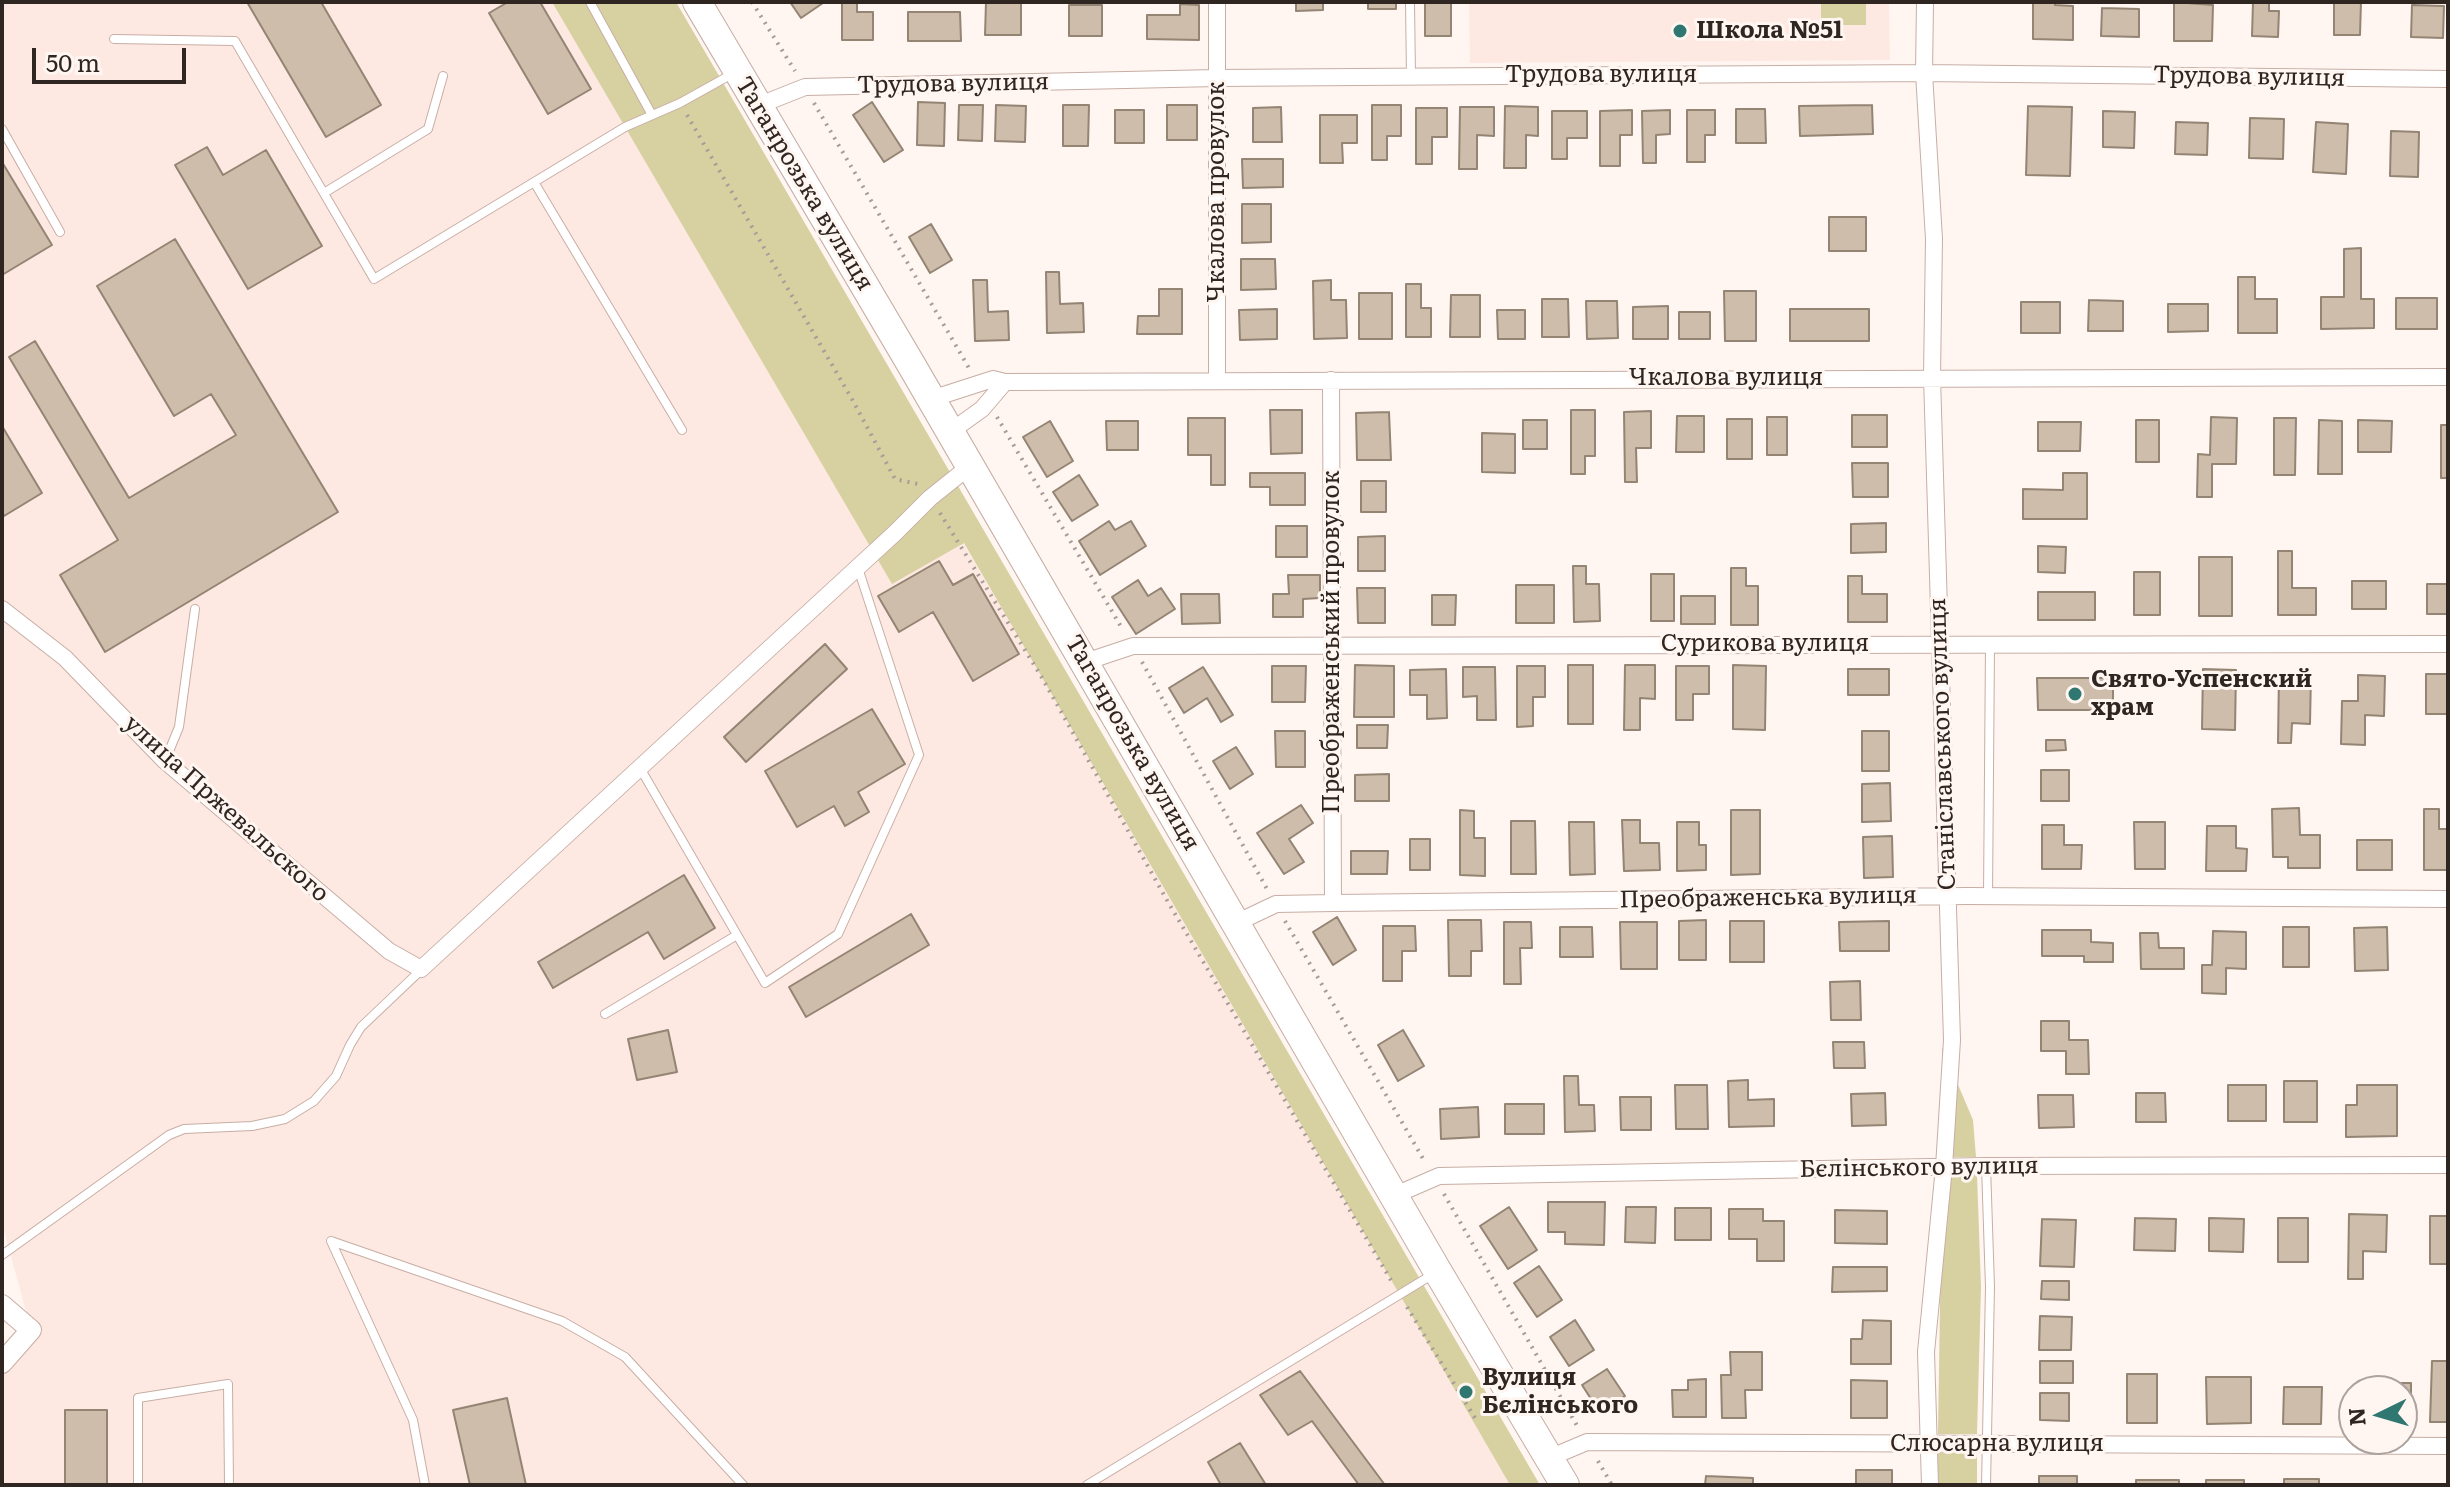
<!DOCTYPE html>
<meta charset="utf-8">
<style>
body{margin:0}
#map{position:relative;width:2450px;height:1487px;overflow:hidden;background:#fff5f1;font-family:Literata,serif}
canvas{display:block}
.frame{position:absolute;inset:0;border:4px solid #2f2622;pointer-events:none}
.north{position:absolute;left:2338px;top:1375px;width:80px;height:80px;box-sizing:border-box;background:#fff5f1;border:2px solid #aca29e;border-radius:50%;rotate:265deg;font-size:22px;font-weight:700;line-height:32px;text-align:center;color:#2f2622}
.north::after{content:'';display:block;margin:auto;width:28px;height:36px;background:#2f7770;clip-path:polygon(50% 0,100% 100%,50% 72%,0 100%)}
.scale{position:absolute;left:32px;top:48px;width:154px;height:36px;box-sizing:border-box;border:4px solid #2f2622;border-top:0;padding-left:10px;font-size:24px;line-height:28px;white-space:nowrap;color:#2f2622;-webkit-text-stroke:6px #fff5f1;paint-order:stroke}
</style>
<div id="map">
<canvas width="2450" height="1487"></canvas>
<div class="frame"></div>
<div class="north">N</div>
<div class="scale">50 m</div>
</div>
<script>
const ctx = document.querySelector('canvas').getContext('2d');
ctx.lineJoin = 'round';
function fill(path, color) { ctx.fillStyle = color; ctx.fill(path, 'evenodd'); }
const shape = rows => new Path2D(rows.map(r => 'M' + r).join(''));
function stroke(path, color, width, dash) { ctx.strokeStyle = color; ctx.lineWidth = width; ctx.lineCap = dash ? 'butt' : 'round'; ctx.setLineDash(dash || []); ctx.stroke(path); }
function label(font, color, halo, rows, align = 'center') {
  ctx.font = font + ' Literata,serif'; ctx.lineWidth = 6; ctx.setLineDash([]); ctx.textBaseline = 'middle'; ctx.strokeStyle = halo; ctx.fillStyle = color; for (const [text, x, y, turn = 0] of rows) {
    ctx.save(); ctx.translate(x, y); ctx.rotate((+turn || 0) * Math.PI / 180); ctx.textAlign = isNaN(turn) ? turn : align; if (halo) ctx.strokeText(text, 0, 0); ctx.fillText(text, 0, 0); ctx.restore();
  }
}
fill(shape([
 [2,2,552,2,892,583,963,542,1510,1485,2,1485,2,1363,31,1330,2,1223],
 [1469,2,1889,2,1890,60,1470,63]
]), '#fee9e2');
fill(shape([
 [552,2,676,2,1540,1485,1510,1485,964,543,892,584],
 [1821,2,1866,2,1866,25,1821,25],
 [1942,1047,1973,1120,1976,1157,1942,1157],
 [1977,1175,1981,1287,1977,1434,1938,1434,1942,1176],
 [1937,1453,1977,1453,1977,1485,1937,1485]
]), '#d7d0a0');
const building = shape([
 [247,2,321,2,381,105,326,137,247,2],
 [508,2,540,2,591,89,548,114,489,13,508,2],
 [790,2,823,2,823,3,801,18,790,2],
 [842,2,857,2,857,12,873,12,873,40,842,40,842,2],
 [986,2,1021,2,1021,35,985,35,986,2],
 [1296,2,1323,2,1323,10,1296,11,1296,2],
 [1368,2,1396,2,1396,9,1368,9,1368,2],
 [1425,2,1451,2,1451,36,1425,36,1425,2],
 [2033,2,2055,2,2055,5,2073,6,2073,40,2033,39,2033,2],
 [2174,2,2213,5,2212,41,2174,41,2174,2],
 [2253,2,2269,2,2269,11,2279,11,2278,37,2252,36,2253,2],
 [2334,2,2361,2,2360,35,2334,35,2334,2],
 [1180,4,1199,5,1199,40,1147,39,1147,15,1180,15,1180,4],
 [1069,5,1102,5,1102,36,1069,36,1069,5],
 [2412,5,2444,6,2443,38,2411,37,2412,5],
 [2102,8,2139,9,2139,37,2101,36,2102,8],
 [908,12,960,12,961,41,908,41,908,12],
 [872,102,903,150,884,162,853,115,872,102],
 [918,102,945,103,944,146,917,145,918,102],
 [959,105,983,105,982,141,958,140,959,105],
 [996,105,1026,106,1025,142,995,141,996,105],
 [1063,105,1089,105,1088,146,1063,146,1063,105],
 [1167,105,1197,105,1197,140,1167,140,1167,105],
 [1372,105,1401,105,1401,136,1387,136,1387,160,1372,160,1372,105],
 [1872,105,1873,134,1800,136,1799,106,1872,105],
 [1505,106,1538,107,1538,136,1526,135,1526,168,1504,168,1505,106],
 [2028,106,2072,107,2070,176,2026,175,2028,106],
 [1281,107,1282,142,1253,142,1253,108,1281,107],
 [1460,107,1494,107,1494,136,1477,135,1477,169,1459,169,1460,107],
 [1416,108,1447,108,1447,137,1432,137,1432,164,1416,164,1416,108],
 [1736,109,1765,109,1766,143,1736,143,1736,109],
 [1115,110,1144,110,1144,143,1115,143,1115,110],
 [1632,110,1632,135,1620,135,1620,166,1600,166,1600,111,1632,110],
 [1670,110,1670,134,1656,135,1656,163,1643,163,1642,111,1670,110],
 [1687,110,1715,110,1715,135,1705,135,1705,162,1687,162,1687,110],
 [1552,111,1587,111,1587,138,1567,138,1567,159,1552,159,1552,111],
 [2103,111,2135,112,2134,148,2103,147,2103,111],
 [1320,115,1357,115,1357,143,1342,143,1343,163,1320,163,1320,115],
 [2250,118,2284,119,2283,159,2249,158,2250,118],
 [2176,122,2208,123,2207,155,2175,154,2176,122],
 [2316,122,2348,124,2346,174,2313,172,2316,122],
 [2391,131,2419,132,2418,177,2390,176,2391,131],
 [207,147,223,175,266,150,322,246,248,289,175,165,207,147],
 [1242,159,1283,159,1283,187,1243,188,1242,159],
 [2,162,52,245,2,275,2,162],
 [1242,204,1271,204,1271,242,1242,243,1242,204],
 [1829,217,1866,217,1866,251,1829,251,1829,217],
 [931,224,952,260,930,273,909,237,931,224],
 [175,239,338,512,105,652,60,575,118,540,9,357,35,341,129,498,236,435,211,394,174,416,97,286,175,239],
 [2361,248,2361,299,2374,299,2374,328,2321,329,2321,297,2344,297,2344,249,2361,248],
 [1241,259,1275,259,1276,289,1241,290,1241,259],
 [1046,272,1059,272,1060,304,1083,303,1084,332,1047,333,1046,272],
 [2238,277,2255,277,2255,299,2277,299,2277,333,2238,333,2238,277],
 [973,280,987,280,988,312,1008,311,1009,340,975,341,973,280],
 [1331,280,1331,300,1346,300,1347,338,1314,339,1313,281,1331,280],
 [1406,284,1421,284,1421,308,1431,308,1431,337,1406,337,1406,284],
 [1159,289,1182,289,1182,334,1137,334,1138,316,1159,316,1159,289],
 [1724,291,1756,291,1756,341,1725,341,1724,291],
 [1359,293,1392,293,1392,339,1359,339,1359,293],
 [1451,295,1480,295,1480,337,1450,337,1451,295],
 [2396,298,2437,298,2437,329,2396,329,2396,298],
 [1542,299,1568,299,1569,337,1542,337,1542,299],
 [2089,300,2123,301,2123,331,2088,331,2089,300],
 [1586,301,1617,301,1618,338,1587,339,1586,301],
 [2021,302,2060,302,2060,333,2021,333,2021,302],
 [2168,304,2208,304,2208,331,2168,332,2168,304],
 [1668,306,1668,339,1633,339,1633,307,1668,306],
 [1277,309,1277,339,1240,340,1239,310,1277,309],
 [1790,309,1869,309,1869,341,1790,341,1790,309],
 [1497,310,1525,310,1525,339,1498,339,1497,310],
 [1679,312,1710,312,1710,339,1679,339,1679,312],
 [1270,410,1302,410,1302,453,1271,454,1270,410],
 [1571,410,1595,410,1595,456,1585,456,1585,474,1571,474,1571,410],
 [1651,411,1651,448,1636,448,1637,482,1625,482,1624,412,1651,411],
 [1389,412,1391,460,1357,460,1356,413,1389,412],
 [1852,415,1887,415,1887,447,1852,447,1852,415],
 [1677,416,1704,416,1704,452,1676,452,1677,416],
 [1767,417,1787,417,1787,455,1767,455,1767,417],
 [2211,417,2237,418,2236,464,2212,464,2212,497,2197,497,2198,454,2210,455,2211,417],
 [1188,418,1225,418,1225,485,1211,485,1211,455,1188,455,1188,418],
 [2274,418,2296,418,2295,475,2274,475,2274,418],
 [1727,419,1752,419,1752,459,1727,459,1727,419],
 [1523,420,1547,420,1547,449,1523,449,1523,420],
 [2136,420,2159,420,2159,462,2136,462,2136,420],
 [2319,420,2342,421,2342,474,2318,474,2319,420],
 [2358,420,2392,421,2391,452,2358,452,2358,420],
 [1050,421,1073,461,1047,477,1023,437,1050,421],
 [1106,421,1138,421,1138,450,1107,450,1106,421],
 [2038,422,2081,422,2080,451,2038,451,2038,422],
 [2441,425,2448,425,2448,478,2441,478,2441,425],
 [2,426,42,493,4,516,2,512,2,426],
 [1482,433,1515,434,1515,473,1482,472,1482,433],
 [1852,463,1888,463,1888,497,1853,497,1852,463],
 [1250,473,1305,473,1305,505,1270,505,1270,487,1250,487,1250,473],
 [2063,473,2087,473,2087,519,2023,519,2023,489,2063,490,2063,473],
 [1079,475,1098,505,1072,521,1053,492,1079,475],
 [1361,481,1386,481,1386,512,1361,512,1361,481],
 [1109,521,1115,530,1131,521,1146,546,1100,575,1079,541,1109,521],
 [1886,523,1886,552,1851,553,1851,524,1886,523],
 [1276,526,1307,526,1307,557,1276,557,1276,526],
 [1385,536,1385,571,1358,571,1358,537,1385,536],
 [2038,546,2066,547,2065,573,2038,572,2038,546],
 [2278,551,2292,551,2292,588,2316,588,2316,615,2278,615,2278,551],
 [2199,557,2232,557,2232,616,2199,616,2199,557],
 [939,561,953,585,973,574,1019,654,973,681,933,612,899,632,878,596,939,561],
 [1573,566,1586,566,1586,584,1599,584,1600,621,1574,622,1573,566],
 [1731,568,1746,568,1746,586,1758,586,1758,625,1731,625,1731,568],
 [2134,572,2160,572,2160,615,2134,615,2134,572],
 [1651,574,1674,574,1674,621,1651,621,1651,574],
 [1288,575,1320,575,1320,598,1303,599,1303,617,1273,617,1273,594,1289,594,1288,575],
 [1848,576,1862,576,1862,594,1887,594,1887,622,1848,622,1848,576],
 [1138,580,1148,596,1161,588,1175,609,1136,634,1112,597,1138,580],
 [2352,581,2386,581,2386,609,2352,609,2352,581],
 [2427,584,2448,584,2448,614,2427,614,2427,584],
 [1516,585,1554,585,1554,623,1516,623,1516,585],
 [1357,588,1385,588,1385,623,1358,623,1357,588],
 [2038,592,2095,592,2095,620,2038,620,2038,592],
 [1181,594,1219,594,1220,623,1182,624,1181,594],
 [1432,595,1456,595,1455,625,1432,625,1432,595],
 [1681,596,1715,596,1715,624,1681,624,1681,596],
 [825,644,847,669,746,762,724,737,825,644],
 [1355,665,1394,666,1394,717,1354,717,1355,665],
 [1568,665,1593,665,1593,724,1568,724,1568,665],
 [1625,665,1655,665,1655,699,1640,698,1640,730,1624,730,1625,665],
 [1733,665,1766,666,1765,730,1733,729,1733,665],
 [1272,666,1306,666,1305,702,1272,702,1272,666],
 [1517,666,1545,666,1545,697,1533,697,1533,726,1517,727,1517,666],
 [1676,666,1709,666,1709,694,1693,694,1693,720,1676,720,1676,666],
 [1203,667,1233,715,1221,722,1207,698,1184,713,1169,688,1203,667],
 [1463,667,1495,667,1496,720,1477,720,1477,696,1463,697,1463,667],
 [1446,669,1447,718,1427,719,1427,695,1410,695,1410,670,1446,669],
 [1848,669,1889,669,1889,695,1848,695,1848,669],
 [2203,669,2236,670,2235,730,2202,729,2203,669],
 [2279,673,2311,673,2310,724,2292,723,2291,743,2278,743,2279,673],
 [2426,674,2448,674,2448,714,2426,714,2426,674],
 [2358,675,2385,676,2384,716,2365,715,2365,745,2341,744,2342,701,2358,701,2358,675],
 [2037,678,2113,678,2113,710,2038,710,2037,678],
 [872,709,905,764,858,792,869,812,845,826,834,806,797,827,765,771,872,709],
 [1357,725,1388,725,1387,748,1357,748,1357,725],
 [1275,731,1305,731,1305,767,1276,767,1275,731],
 [1862,731,1889,731,1889,771,1862,771,1862,731],
 [2046,740,2065,740,2066,750,2046,751,2046,740],
 [1236,747,1253,774,1230,789,1213,761,1236,747],
 [2041,770,2069,770,2069,801,2041,801,2041,770],
 [1389,774,1389,801,1355,801,1355,775,1389,774],
 [1890,783,1891,821,1862,822,1862,784,1890,783],
 [1301,805,1313,823,1289,839,1304,862,1284,874,1257,833,1301,805],
 [2299,808,2300,835,2320,835,2320,868,2288,868,2288,857,2273,857,2272,809,2299,808],
 [2424,809,2439,809,2439,829,2448,829,2448,870,2424,870,2424,809],
 [1460,810,1474,811,1474,838,1485,838,1485,876,1460,875,1460,810],
 [1731,810,1760,810,1760,874,1731,875,1731,810],
 [1622,820,1640,820,1640,843,1659,843,1660,870,1624,871,1622,820],
 [1511,821,1535,821,1536,874,1511,874,1511,821],
 [1569,822,1594,822,1595,874,1570,875,1569,822],
 [1677,822,1699,822,1699,845,1706,845,1706,870,1677,871,1677,822],
 [2134,822,2165,822,2165,869,2135,869,2134,822],
 [2042,825,2064,825,2064,845,2082,845,2081,869,2042,869,2042,825],
 [2207,826,2236,826,2236,848,2247,849,2246,871,2206,871,2207,826],
 [1892,836,1893,877,1864,878,1863,837,1892,836],
 [1410,839,1430,839,1430,870,1410,870,1410,839],
 [2357,840,2392,840,2392,870,2357,870,2357,840],
 [1351,851,1388,851,1387,874,1351,874,1351,851],
 [684,875,715,928,664,959,648,932,553,988,538,962,684,875],
 [911,914,929,945,806,1017,789,987,911,914],
 [1337,917,1356,950,1333,965,1313,932,1337,917],
 [1448,920,1481,920,1482,951,1471,951,1471,976,1449,976,1448,920],
 [1706,920,1706,960,1679,960,1679,921,1706,920],
 [1730,921,1764,921,1764,962,1730,962,1730,921],
 [1889,921,1889,951,1840,951,1839,922,1889,921],
 [1504,922,1531,922,1532,948,1520,948,1521,984,1504,984,1504,922],
 [1620,922,1657,922,1657,969,1621,969,1620,922],
 [1383,926,1415,926,1416,951,1402,951,1402,981,1383,981,1383,926],
 [1560,927,1592,927,1593,957,1560,957,1560,927],
 [2283,927,2309,927,2309,967,2283,967,2283,927],
 [2387,927,2388,970,2355,971,2354,928,2387,927],
 [2042,930,2091,930,2091,942,2113,943,2113,962,2084,962,2084,956,2042,956,2042,930],
 [2213,931,2246,932,2246,969,2226,968,2226,994,2202,993,2202,965,2212,965,2213,931],
 [2140,933,2158,933,2159,948,2184,948,2184,969,2141,969,2140,933],
 [1860,981,1861,1020,1831,1020,1830,982,1860,981],
 [2041,1021,2069,1021,2069,1040,2088,1040,2089,1074,2066,1074,2066,1051,2041,1051,2041,1021],
 [668,1030,677,1072,637,1080,628,1039,668,1030],
 [1403,1030,1424,1066,1398,1081,1378,1045,1403,1030],
 [1833,1042,1864,1042,1865,1068,1834,1068,1833,1042],
 [1564,1076,1578,1076,1579,1105,1594,1105,1595,1131,1565,1132,1564,1076],
 [1748,1080,1748,1100,1774,1099,1774,1126,1729,1127,1728,1081,1748,1080],
 [2284,1081,2317,1081,2317,1122,2284,1122,2284,1081],
 [1675,1085,1707,1085,1708,1129,1676,1129,1675,1085],
 [2228,1085,2266,1085,2266,1121,2228,1121,2228,1085],
 [2357,1085,2397,1085,2397,1136,2346,1137,2346,1105,2357,1105,2357,1085],
 [1885,1093,1886,1125,1852,1126,1851,1094,1885,1093],
 [2136,1093,2165,1093,2166,1122,2136,1122,2136,1093],
 [2038,1095,2073,1095,2074,1127,2039,1128,2038,1095],
 [1620,1097,1651,1097,1651,1130,1621,1130,1620,1097],
 [1505,1104,1544,1104,1544,1134,1505,1134,1505,1104],
 [1478,1107,1479,1137,1441,1139,1440,1109,1478,1107],
 [1548,1202,1605,1202,1604,1245,1565,1244,1565,1232,1548,1232,1548,1202],
 [1509,1207,1537,1250,1508,1269,1480,1226,1509,1207],
 [1626,1207,1656,1207,1655,1243,1625,1242,1626,1207],
 [1675,1208,1711,1208,1711,1240,1675,1240,1675,1208],
 [1729,1209,1763,1209,1763,1221,1784,1221,1784,1261,1757,1261,1757,1239,1729,1239,1729,1209],
 [1835,1210,1887,1211,1887,1244,1835,1243,1835,1210],
 [2349,1214,2387,1215,2386,1252,2363,1251,2363,1279,2348,1279,2349,1214],
 [2430,1216,2448,1216,2448,1264,2430,1264,2430,1216],
 [2135,1218,2176,1219,2175,1251,2134,1250,2135,1218],
 [2209,1218,2244,1219,2243,1252,2209,1251,2209,1218],
 [2278,1218,2308,1218,2308,1262,2278,1262,2278,1218],
 [2042,1219,2076,1220,2074,1267,2040,1266,2042,1219],
 [1539,1266,1562,1300,1537,1317,1514,1283,1539,1266],
 [1833,1267,1887,1267,1887,1291,1832,1292,1833,1267],
 [2042,1281,2069,1281,2069,1300,2041,1299,2042,1281],
 [2040,1316,2072,1317,2071,1350,2039,1350,2040,1316],
 [1575,1320,1594,1350,1569,1366,1550,1337,1575,1320],
 [1863,1320,1891,1321,1891,1364,1851,1364,1851,1339,1862,1339,1863,1320],
 [1730,1352,1762,1352,1762,1390,1745,1390,1746,1418,1722,1418,1721,1375,1731,1375,1730,1352],
 [2040,1361,2073,1361,2073,1383,2040,1383,2040,1361],
 [2432,1361,2448,1361,2448,1422,2430,1422,2432,1361],
 [1607,1369,1625,1396,1600,1413,1582,1385,1607,1369],
 [1300,1371,1385,1485,1359,1485,1312,1421,1288,1435,1260,1395,1300,1371],
 [2127,1374,2157,1374,2157,1423,2127,1423,2127,1374],
 [2206,1377,2251,1377,2251,1423,2207,1424,2206,1377],
 [1706,1379,1706,1417,1673,1417,1672,1390,1688,1390,1688,1380,1706,1379],
 [1851,1380,1887,1381,1887,1418,1851,1418,1851,1380],
 [2395,1383,2411,1383,2411,1421,2402,1421,2402,1391,2395,1391,2395,1383],
 [2284,1387,2322,1387,2321,1424,2283,1424,2284,1387],
 [2040,1393,2069,1393,2069,1421,2040,1420,2040,1393],
 [507,1398,526,1485,470,1485,453,1410,507,1398],
 [65,1410,107,1410,107,1485,65,1485,65,1410],
 [1240,1443,1266,1485,1221,1485,1208,1462,1240,1443],
 [1856,1470,1892,1470,1892,1485,1856,1485,1856,1470],
 [1706,1476,1753,1478,1753,1485,1705,1485,1706,1476],
 [2039,1476,2077,1476,2077,1485,2039,1485,2039,1476],
 [2284,1479,2319,1479,2319,1485,2284,1485,2284,1479],
 [2136,1480,2179,1480,2179,1485,2136,1485,2136,1480],
 [2206,1480,2244,1480,2244,1485,2206,1485,2206,1480]
]);
fill(building, '#cdbdaa');
stroke(building, '#938473', 2);
const service = shape([
 [590,2,652,115],
 [1410,2,1411,77],
 [114,39,235,41,374,279,625,127,680,103,734,73],
 [2,129,60,232],
 [534,182,682,430],
 [324,193,428,129,443,76],
 [165,761,179,727,195,609],
 [640,768,765,983,838,934,919,755,858,568],
 [1988,896,1990,646],
 [605,1014,737,935],
 [1986,1166,1990,1287,1986,1485],
 [331,1241,562,1321,625,1357,743,1485],
 [331,1241,413,1420,425,1485],
 [2,1255,169,1135,184,1129,252,1126,285,1119,314,1101,336,1076,350,1045,361,1027,421,970],
 [138,1485,138,1398,228,1384,229,1485],
 [1087,1485,1435,1273]
]);
const minor = shape([
 [1925,2,1924,73,1934,239,1932,377,1952,1040,1944,1167,1926,1352,1930,1485],
 [757,106,805,87,1217,78,1924,73,2448,79],
 [1331,380,1333,903],
 [1217,381,1217,2],
 [931,399,993,379,1005,382,2448,377],
 [950,432,982,409,1005,382],
 [2,609,65,658,165,761,389,951,421,969,895,533,930,498,970,466],
 [1085,662,1133,646,2448,644],
 [1236,923,1276,904,1333,903,1967,896,2448,899],
 [1393,1196,1439,1176,1986,1166,2448,1165],
 [1549,1458,1587,1442,2448,1446]
]);
const tertiary = shape([
 [2,1305,31,1330,2,1363]
]);
const trunk = shape([
 [697,2,912,366,1438,1272,1565,1485]
]);
stroke(service, '#c7aea5', 10);
stroke(minor, '#c7aea5', 18);
stroke(tertiary, '#c7aea5', 22);
stroke(trunk, '#c7aea5', 30);
stroke(shape([
 [752,2,795,71],
 [814,103,969,368],
 [687,115,853,401,895,479,918,484],
 [997,417,1123,630],
 [940,513,1041,676,1168,902,1392,1282],
 [1142,662,1267,889],
 [1285,921,1425,1162],
 [1444,1194,1579,1429],
 [1407,1307,1475,1418],
 [1598,1461,1612,1485]
]), '#a69c98', 4, [2, 6]);
stroke(service, '#fff', 8);
stroke(minor, '#fff', 16);
stroke(tertiary, '#fff', 20);
stroke(trunk, '#fff', 28);
for (const [x, y, r, color] of [
 [1680,31,8,"#2f7770"],
 [2075,694,8,"#2f7770"],
 [1466,1392,8,"#2f7770"]
]) { const dot = new Path2D(); dot.arc(x, y, r, 0, 2 * Math.PI); ctx.fillStyle = color; ctx.fill(dot); stroke(dot, '#fff5f1', 3); }
label('bold 24px', '#2f2622', '#fff5f1', [
 ["Школа №51",1696,31],
 ["Свято-Успенский",2091,680],
 ["храм",2091,708],
 ["Вулиця",1482,1378],
 ["Бєлінського",1482,1406]
], 'left');
label('24px', '#2f2622', '#fff5f1', [
 ["Трудова вулиця",1601,75],
 ["Трудова вулиця",2249,77,1],
 ["Трудова вулиця",953,84,-1],
 ["Таганрозька вулиця",804,184,59],
 ["Чкалова провулок",1217,192,-90],
 ["Чкалова вулиця",1726,378],
 ["Преображенський провулок",1332,642,-90],
 ["Сурикова вулиця",1765,644],
 ["Таганрозька вулиця",1132,743,60],
 ["Станіславського вулиця",1943,744,-92],
 ["улица Пржевальского",226,809,42],
 ["Преображенська вулиця",1768,898,-1],
 ["Бєлінського вулиця",1919,1168,-1],
 ["Слюсарна вулиця",1997,1444]
]);
</script>
